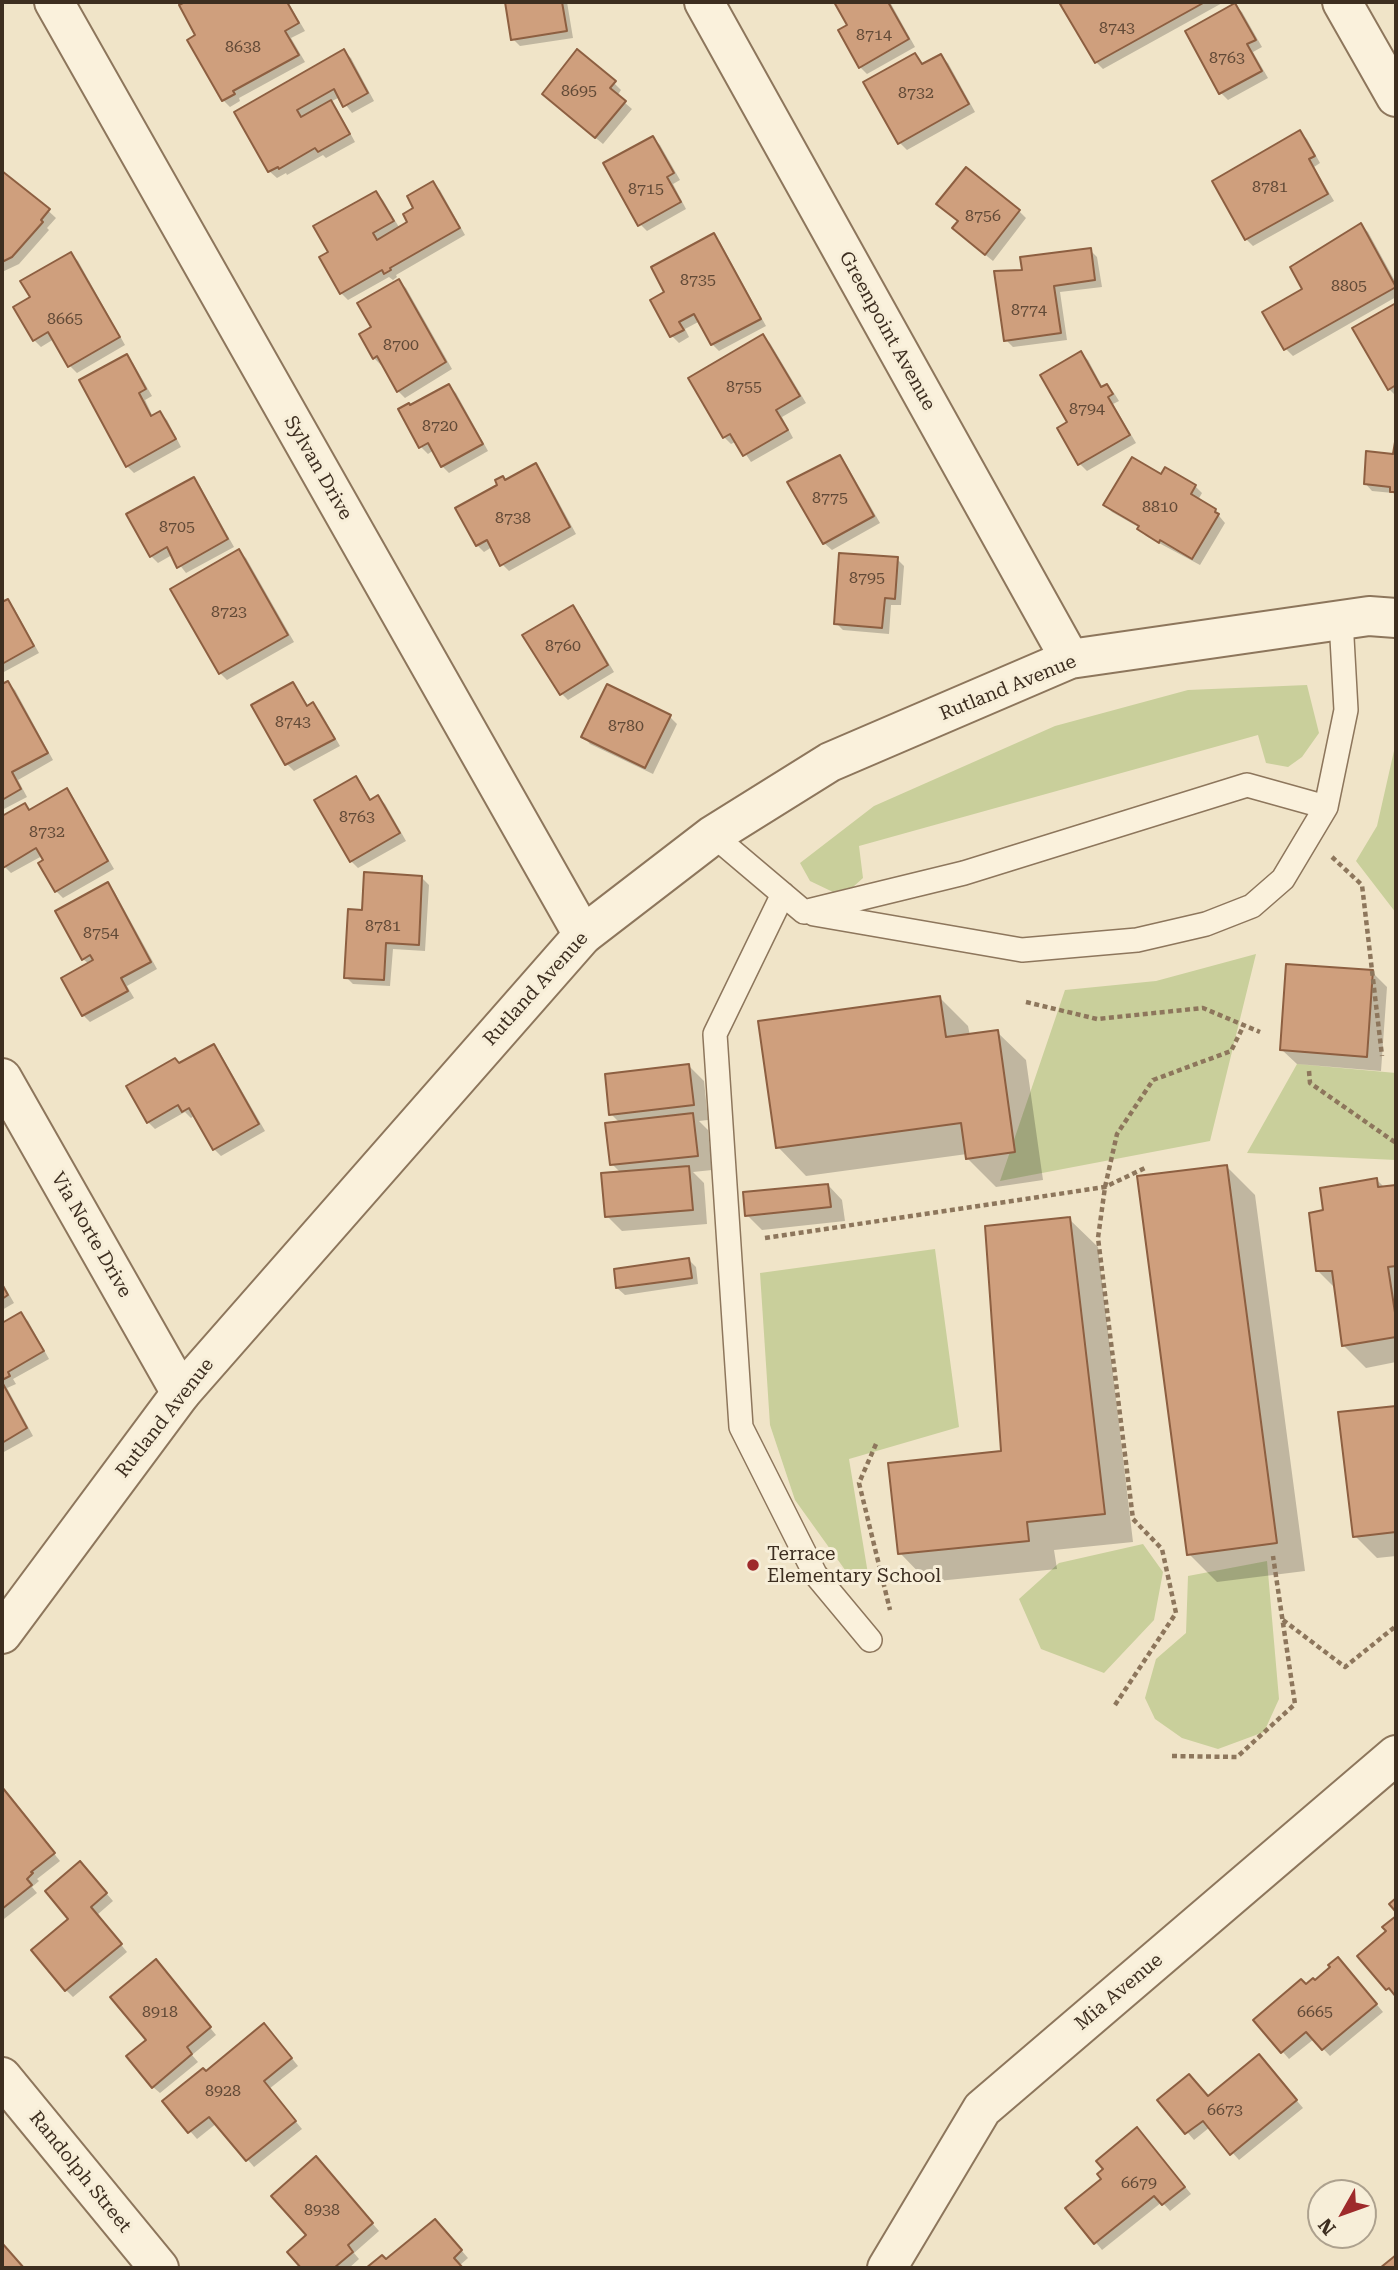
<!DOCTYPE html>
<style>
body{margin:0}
#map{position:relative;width:1398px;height:2270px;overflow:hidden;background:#f0e4c8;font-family:"Roboto Serif",serif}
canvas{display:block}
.frame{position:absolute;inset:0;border:4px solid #3d2e20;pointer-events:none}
.north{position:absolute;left:1307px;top:2179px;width:70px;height:70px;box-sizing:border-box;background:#f7eed8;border:2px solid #ada18e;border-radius:50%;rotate:230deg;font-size:19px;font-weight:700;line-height:28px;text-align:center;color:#3d2e20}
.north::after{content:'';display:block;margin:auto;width:24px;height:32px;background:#9e2a2b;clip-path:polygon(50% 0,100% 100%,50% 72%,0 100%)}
</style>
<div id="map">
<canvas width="1398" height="2270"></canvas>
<div class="frame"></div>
<div class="north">N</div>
</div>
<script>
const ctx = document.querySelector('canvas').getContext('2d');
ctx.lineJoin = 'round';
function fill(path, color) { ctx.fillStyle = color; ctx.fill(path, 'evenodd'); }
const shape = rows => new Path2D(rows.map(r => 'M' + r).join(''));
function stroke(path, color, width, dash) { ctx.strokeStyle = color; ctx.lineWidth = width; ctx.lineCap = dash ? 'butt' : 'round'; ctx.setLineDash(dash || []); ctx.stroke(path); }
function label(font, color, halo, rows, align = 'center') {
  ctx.font = font + ' "Roboto Serif",serif'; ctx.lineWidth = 6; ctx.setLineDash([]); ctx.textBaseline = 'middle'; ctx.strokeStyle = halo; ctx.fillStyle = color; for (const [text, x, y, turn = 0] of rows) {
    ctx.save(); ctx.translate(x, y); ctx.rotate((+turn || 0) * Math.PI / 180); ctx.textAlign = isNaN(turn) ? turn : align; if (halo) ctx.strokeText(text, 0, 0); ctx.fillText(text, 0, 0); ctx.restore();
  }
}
fill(shape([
 [1307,685,1319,733,1302,757,1288,767,1266,763,1258,735,859,846,863,878,853,887,833,892,810,881,800,863,874,806,1055,726,1188,690],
 [1396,742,1396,913,1356,861,1377,826],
 [1256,954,1210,1141,1000,1181,1065,990,1156,981],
 [1297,1064,1396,1073,1396,1160,1247,1153],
 [935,1249,959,1427,849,1459,868,1574,853,1581,795,1500,770,1425,760,1273],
 [1143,1544,1163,1572,1154,1620,1104,1673,1041,1649,1019,1599,1059,1563],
 [1267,1561,1279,1699,1264,1732,1218,1749,1182,1738,1155,1719,1145,1698,1156,1659,1186,1633,1188,1576]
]), '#c9cf9b');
fill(shape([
 [188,2,288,2,305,31,291,38,305,62,239,98,240,101,230,107,223,100,197,35,181,6],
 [507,2,567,2,573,38,520,46,513,39],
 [836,2,890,2,915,47,867,74,860,67,849,26],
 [1068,2,1224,2,1103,69,1096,62,1063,5],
 [1235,5,1242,12,1262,47,1253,52,1268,78,1228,100,1221,93],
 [344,51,351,58,374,101,352,113,340,97,330,102,337,109,355,142,326,158,323,155,287,175,286,173,277,178,269,171,236,112],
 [915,55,924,66,941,56,948,63,975,112,907,150,900,143],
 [614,83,621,90,617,96,632,109,603,144,551,101],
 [1300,132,1307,139,1320,163,1314,167,1334,201,1253,246,1246,239],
 [653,138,660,145,680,180,673,184,686,209,647,231,640,224],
 [2,173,27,195,29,193,56,218,47,228,49,230,19,264,2,272],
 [433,183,440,190,465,235,396,275,397,277,393,280,389,277,348,300,341,293,330,253,376,193,383,200,400,229,410,223],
 [1019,211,1026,218,993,261,961,235,959,222],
 [1361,225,1368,232,1396,283,1396,297,1293,356,1286,349,1305,290],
 [713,235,720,242,766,326,719,351,712,344,700,321,685,329,689,337,679,343,672,336,652,301,666,293],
 [1090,250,1097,257,1102,287,1060,292,1067,340,1013,347,1006,340,1024,271],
 [71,254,78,261,125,345,77,373,70,366,54,339,41,347,34,340,32,298],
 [399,281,406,288,452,369,405,398,398,391,383,364,381,365,374,358,373,328],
 [1396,305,1396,396,1389,389,1355,329],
 [763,336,770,343,806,403,782,417,793,438,751,462,737,441,731,444,724,437],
 [1081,353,1088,360,1103,388,1107,386,1114,393,1119,401,1113,404,1136,443,1087,471,1080,464,1069,423],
 [126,356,133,363,152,396,145,400,153,417,160,413,167,420,181,447,134,473,127,466],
 [449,386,456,393,488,451,449,473,442,466,434,450,428,454,421,447,410,407],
 [1396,438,1396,496,1393,493,1372,491,1365,483,1394,456],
 [839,457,846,464,880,523,832,550,824,543],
 [535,465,542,472,576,534,509,571,502,564,492,547,484,552,477,545,506,481],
 [1162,476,1195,486,1202,493,1198,500,1215,511,1225,523,1200,565,1146,536,1140,528,1112,512,1105,505],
 [193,479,200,486,234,547,186,573,172,555,158,563,151,556],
 [239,551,246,558,294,642,227,680,220,673],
 [897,559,904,566,901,605,891,605,889,634,843,630,836,623],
 [7,601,14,608,39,653,2,673,2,604],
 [573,608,580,615,614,672,568,700,561,693],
 [8,683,15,690,53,760,18,780,27,797,2,810,2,686],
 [293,684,309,707,313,704,320,711,340,746,294,771,287,764],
 [670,717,677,724,653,774,590,744,583,736],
 [355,778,372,801,378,797,385,804,406,841,358,868,351,861],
 [66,791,73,798,114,869,63,898,56,891,42,856,11,873,4,866,2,862,2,818,24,805,31,811],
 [422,878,429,885,425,951,393,949,390,986,353,984,346,977,364,912],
 [107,884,114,891,157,969,127,986,134,998,90,1022,83,1015,89,964,83,959],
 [1372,972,1387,987,1381,1071,1297,1064,1282,1050],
 [940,998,968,1026,970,1036,997,1032,1026,1060,1043,1180,996,1187,967,1158,967,1154,806,1176,778,1147],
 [213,1046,220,1053,265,1131,221,1156,214,1149,195,1115,191,1118,185,1112,155,1129,148,1122,179,1065],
 [689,1066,704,1081,708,1120,699,1121,708,1130,712,1170,693,1172,704,1183,707,1224,622,1231,607,1216,621,1173,612,1164,620,1123,611,1114],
 [1226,1166,1255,1195,1305,1571,1217,1582,1189,1554],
 [1377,1180,1385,1188,1396,1187,1396,1362,1366,1368,1344,1346,1336,1289,1318,1271,1325,1212],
 [828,1185,842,1200,845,1221,762,1230,747,1215],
 [1069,1219,1098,1247,1133,1542,1054,1550,1057,1569,928,1582,900,1553,1003,1453],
 [689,1260,696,1267,698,1284,625,1295,617,1288],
 [2,1282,14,1303,2,1310],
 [21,1314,28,1321,49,1359,13,1379,16,1384,7,1388,33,1436,2,1453,2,1326],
 [1396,1407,1396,1556,1377,1558,1355,1536,1340,1414],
 [2,1789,60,1861,37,1879,39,1881,32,1887,37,1893,4,1919,2,1916],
 [87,1871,113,1901,97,1915,127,1952,73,1997,66,1990,70,1919],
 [1396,1918,1396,1994,1394,1996,1388,1989,1389,1932,1385,1927],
 [1345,1966,1383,2012,1330,2056,1314,2039,1289,2059,1255,2020,1306,1986],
 [162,1969,216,2035,192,2055,198,2062,160,2093,153,2087,148,2040],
 [271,2032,298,2066,269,2089,302,2129,254,2167,217,2123,197,2139,165,2102],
 [1266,2064,1303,2108,1239,2160,1210,2127,1194,2140,1160,2100,1208,2098],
 [1144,2136,1191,2194,1170,2211,1162,2202,1102,2250,1068,2208,1103,2180],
 [323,2166,379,2231,354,2253,359,2259,349,2268,303,2268,289,2252,308,2235],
 [442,2228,468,2258,459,2266,461,2268,369,2268,382,2257,386,2261]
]), '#0003');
const building = shape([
 [185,2,287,2,299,23,285,31,299,55,233,91,235,94,222,101,187,40,195,35,179,5,185,2],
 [505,2,562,2,567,31,511,40,505,2],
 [834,2,888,2,909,39,859,68,838,30,847,25,834,2],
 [1065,2,1205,2,1095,63,1060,4,1065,2],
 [1235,3,1256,40,1247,44,1262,71,1219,94,1185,31,1235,3],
 [344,49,368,93,343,107,334,89,297,110,301,117,331,100,350,134,318,152,315,148,279,169,278,167,268,172,234,112,344,49],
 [577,49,616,81,610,88,626,101,595,138,542,94,577,49],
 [915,53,922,64,941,54,969,104,898,144,863,82,915,53],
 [1300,130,1315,156,1309,159,1328,194,1245,240,1212,181,1300,130],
 [653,136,674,173,667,177,681,202,638,226,603,163,653,136],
 [966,167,1020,210,985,255,952,228,958,221,936,204,966,167],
 [2,171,50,209,41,220,43,222,12,257,2,262,2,171],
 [433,181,460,228,390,268,391,270,384,274,382,270,340,294,319,257,328,252,313,226,376,191,394,221,373,233,377,240,407,222,403,214,413,208,407,196,433,181],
 [1361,223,1396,287,1284,350,1262,312,1302,289,1290,267,1361,223],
 [714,233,761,319,711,345,694,314,679,322,684,330,670,337,650,300,664,292,651,267,714,233],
 [1091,248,1095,280,1054,286,1061,333,1004,341,994,271,1022,270,1020,257,1091,248],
 [71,252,120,337,68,367,48,332,33,341,13,307,30,297,20,281,71,252],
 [399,279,446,362,397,392,377,356,373,359,359,334,371,327,357,303,399,279],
 [1396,303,1396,385,1388,390,1352,328,1396,303],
 [763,334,800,396,776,410,788,430,743,456,730,434,723,438,688,378,763,334],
 [1081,351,1101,387,1107,384,1113,394,1108,397,1130,435,1078,465,1057,428,1067,422,1040,375,1081,351],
 [127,354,146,389,139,393,151,416,160,411,176,439,126,467,79,380,127,354],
 [449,384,483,444,441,467,428,443,419,448,398,409,409,403,410,405,449,384],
 [1396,436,1396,492,1390,492,1390,487,1364,484,1366,451,1393,454,1396,436],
 [840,455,874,516,823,544,787,482,840,455],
 [1132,457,1161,474,1165,467,1196,485,1191,494,1216,509,1215,512,1219,514,1192,559,1160,540,1159,543,1137,529,1139,526,1103,505,1132,457],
 [536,463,570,527,500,566,487,540,476,546,455,508,497,485,495,480,503,476,505,480,536,463],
 [194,477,228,539,177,568,167,547,150,557,126,514,194,477],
 [239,549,288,635,219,674,170,589,239,549],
 [839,553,898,557,895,599,885,598,882,628,834,624,839,553],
 [8,599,34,646,2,664,2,602,8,599],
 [573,605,608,665,560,695,522,635,573,605],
 [8,681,48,753,12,772,21,789,2,800,2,684,8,681],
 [293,682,307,706,313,702,335,739,285,765,251,705,293,682],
 [607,684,671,715,645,768,581,737,607,684],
 [356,776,370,800,378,795,400,833,350,862,314,800,356,776],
 [67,788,108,861,55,892,38,863,43,860,36,848,3,868,2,816,25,803,29,810,67,788],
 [364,872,422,876,419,945,386,943,384,980,344,978,348,909,362,910,364,872],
 [108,882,151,962,121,978,128,991,82,1016,61,978,93,960,90,955,82,960,55,911,108,882],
 [1286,964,1373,970,1367,1057,1280,1050,1286,964],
 [940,996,946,1037,998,1030,1015,1152,966,1159,961,1123,776,1148,758,1021,940,996],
 [214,1044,259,1124,213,1150,189,1108,182,1112,178,1105,147,1123,126,1086,175,1058,179,1063,214,1044],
 [689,1064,694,1105,609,1115,605,1074,689,1064],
 [693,1113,698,1156,610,1165,605,1123,693,1113],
 [1227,1165,1277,1543,1187,1555,1137,1176,1227,1165],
 [689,1166,693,1210,605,1217,601,1173,689,1166],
 [1377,1178,1378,1187,1396,1185,1396,1266,1388,1267,1396,1319,1396,1337,1342,1346,1332,1271,1316,1271,1309,1213,1323,1210,1320,1188,1377,1178],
 [828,1184,831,1207,745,1216,743,1192,828,1184],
 [1070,1217,1105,1514,1027,1522,1029,1541,898,1554,888,1463,1001,1451,985,1226,1070,1217],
 [689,1258,692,1278,616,1288,614,1269,689,1258],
 [2,1284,8,1295,2,1299,2,1284],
 [21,1312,44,1351,8,1372,10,1376,2,1380,2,1323,21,1312],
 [2,1382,27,1428,2,1443,2,1382],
 [1396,1406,1396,1532,1353,1537,1338,1412,1396,1406],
 [2,1787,55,1853,31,1872,33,1873,27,1879,32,1885,2,1909,2,1787],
 [80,1861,107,1893,91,1907,122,1944,65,1991,31,1950,68,1919,45,1891,80,1861],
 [1396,1898,1396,1912,1389,1904,1396,1898],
 [1396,1916,1396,1997,1389,1988,1386,1990,1357,1956,1386,1931,1382,1927,1396,1916],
 [1338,1957,1377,2004,1322,2050,1306,2032,1281,2053,1253,2020,1301,1979,1306,1984,1313,1978,1315,1980,1330,1967,1328,1965,1338,1957],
 [156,1959,211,2027,187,2047,192,2054,152,2088,126,2056,146,2040,110,1997,156,1959],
 [264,2023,292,2058,264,2081,296,2121,246,2161,209,2117,188,2133,162,2101,203,2068,206,2071,264,2023],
 [1259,2054,1297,2100,1230,2155,1203,2121,1185,2134,1157,2100,1189,2074,1208,2096,1259,2054],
 [1137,2127,1185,2187,1162,2205,1154,2196,1094,2244,1065,2208,1101,2179,1097,2174,1103,2169,1096,2161,1137,2127],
 [316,2156,373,2223,348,2245,353,2252,334,2268,301,2268,287,2252,306,2235,271,2196,316,2156],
 [435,2219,462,2250,454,2258,463,2268,366,2268,382,2255,386,2259,435,2219],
 [2,2243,24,2268,2,2268,2,2243],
 [1396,2255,1396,2268,1380,2268,1396,2255]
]);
fill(building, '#cf9f7d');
stroke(building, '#8d5f41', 2);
const service = shape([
 [713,835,804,912,964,873,1247,785,1326,807,1346,710,1341,620],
 [783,894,715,1034,741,1427,815,1574,870,1640],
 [814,914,1022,950,1137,940,1206,924,1252,906,1283,879,1326,807]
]);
const minor = shape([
 [54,2,583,935],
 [704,2,1070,659],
 [1342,2,1396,97],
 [2,1078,181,1393],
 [2,2077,159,2268],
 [887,2268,982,2109,1396,1755]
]);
const tertiary = shape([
 [2,1634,181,1393,583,935,713,835,830,762,1070,659,1369,616,1396,618]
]);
stroke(service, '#8d765c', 26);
stroke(minor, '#8d765c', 42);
stroke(tertiary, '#8d765c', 42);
stroke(shape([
 [1332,857,1362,885,1382,1056],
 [1026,1002,1097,1019,1203,1008,1260,1032],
 [1309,1071,1310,1083,1396,1143],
 [765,1238,1105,1187,1147,1167],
 [876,1444,859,1483,890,1610],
 [1283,1620,1345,1667,1396,1626],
 [1115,1705,1176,1613,1162,1549,1133,1519,1098,1238,1105,1187,1117,1134,1153,1080,1231,1051,1244,1025],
 [1172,1756,1237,1757,1295,1704,1273,1556]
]), '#8d765c', 4.5, [5, 3.5]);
stroke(service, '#faf1dc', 23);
stroke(minor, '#faf1dc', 38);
stroke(tertiary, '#faf1dc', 38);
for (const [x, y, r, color] of [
 [753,1565,7,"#9e2a2b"]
]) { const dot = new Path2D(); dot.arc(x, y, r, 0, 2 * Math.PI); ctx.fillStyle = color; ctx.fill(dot); stroke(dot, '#f7eed8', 2.5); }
label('16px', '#624a37', null, [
 ["8743",1117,28],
 ["8714",874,35],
 ["8638",243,47],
 ["8763",1227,58],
 ["8695",579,91],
 ["8732",916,93],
 ["8781",1270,187],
 ["8715",646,189],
 ["8756",983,216],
 ["8735",698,280],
 ["8805",1349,286],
 ["8774",1029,310],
 ["8665",65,319],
 ["8700",401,345],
 ["8755",744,387],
 ["8794",1087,409],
 ["8720",440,426],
 ["8775",830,498],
 ["8810",1160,507],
 ["8738",513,518],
 ["8705",177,527],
 ["8795",867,578],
 ["8723",229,612],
 ["8760",563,646],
 ["8743",293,722],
 ["8780",626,726],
 ["8763",357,817],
 ["8732",47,832],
 ["8781",383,926],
 ["8754",101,933],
 ["8918",160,2012],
 ["6665",1315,2012],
 ["8928",223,2091],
 ["6673",1225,2110],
 ["6679",1139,2183],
 ["8938",322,2210]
]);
label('19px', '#3d2e20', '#f7eed8', [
 ["Greenpoint Avenue",887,331,61],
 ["Sylvan Drive",318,468,60],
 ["Rutland Avenue",1008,688,-22],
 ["Rutland Avenue",536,989,-48],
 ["Via Norte Drive",91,1235,60],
 ["Rutland Avenue",165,1418,-52],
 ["Mia Avenue",1119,1992,-40],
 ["Randolph Street",80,2172,51]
]);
label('19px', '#3d2e20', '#f7eed8', [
 ["Terrace",767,1554],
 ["Elementary School",767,1576]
], 'left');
</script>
